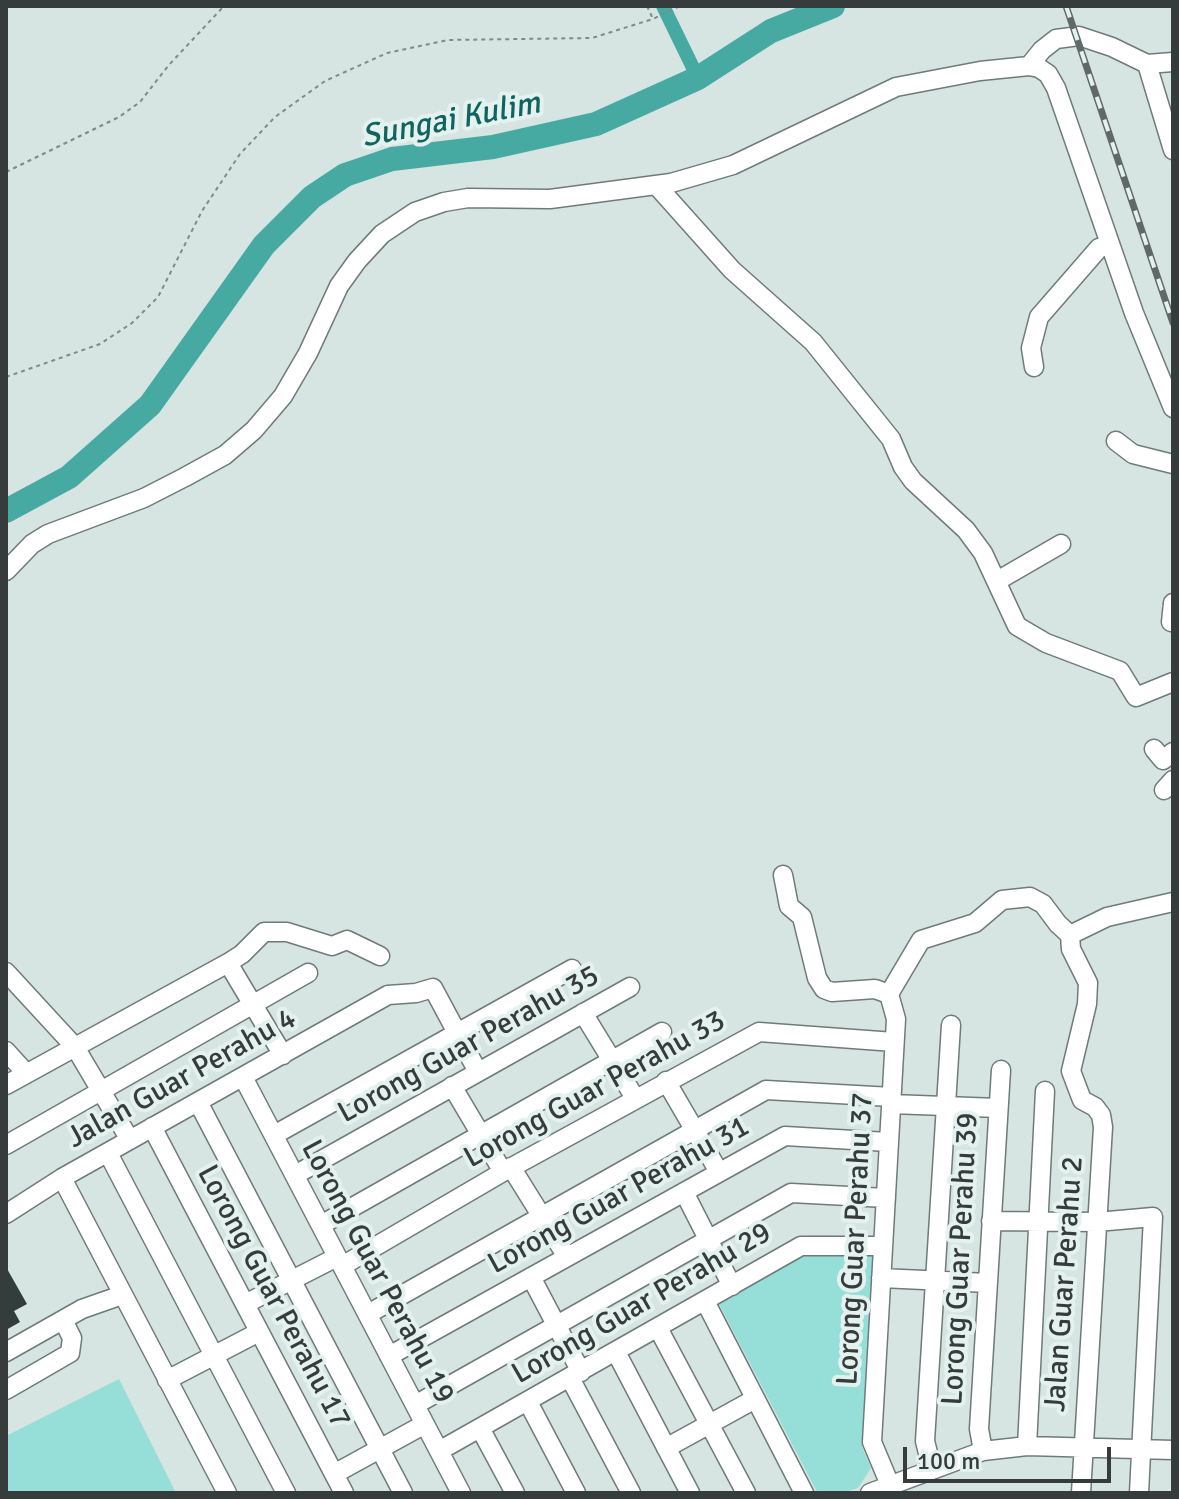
<!DOCTYPE html>
<style>
body{margin:0}
#map{position:relative;width:1179px;height:1499px;overflow:hidden;background:#d6e4e2;font-family:Signika,sans-serif}
canvas{display:block}
.frame{position:absolute;inset:0;border:8px solid #363b3b;pointer-events:none}
.scale{position:absolute;left:903px;top:1447px;width:208px;height:36px;box-sizing:border-box;border:4px solid #363b3b;border-top:0;padding-left:10px;font-size:24px;line-height:28px;white-space:nowrap;color:#363b3b;-webkit-text-stroke:6px #e3f1ef;paint-order:stroke}
</style>
<div id="map">
<canvas width="1179" height="1499"></canvas>
<div class="frame"></div>
<div class="scale">100 m</div>
</div>
<script>
const ctx = document.querySelector('canvas').getContext('2d');
ctx.lineJoin = 'round';
function fill(path, color) { ctx.fillStyle = color; ctx.fill(path, 'evenodd'); }
const shape = rows => new Path2D(rows.map(r => 'M' + r).join(''));
function stroke(path, color, width, dash) { ctx.strokeStyle = color; ctx.lineWidth = width; ctx.lineCap = dash ? 'butt' : 'round'; ctx.setLineDash(dash || []); ctx.stroke(path); }
function label(font, color, halo, rows, align = 'center') {
  ctx.font = font + ' Signika,sans-serif'; ctx.lineWidth = 8; ctx.setLineDash([]); ctx.textBaseline = 'middle'; ctx.strokeStyle = halo; ctx.fillStyle = color; for (const [text, x, y, turn = 0] of rows) {
    ctx.save(); ctx.translate(x, y); ctx.rotate((+turn || 0) * Math.PI / 180); ctx.textAlign = isNaN(turn) ? turn : align; if (halo) ctx.strokeText(text, 0, 0); ctx.fillText(text, 0, 0); ctx.restore();
  }
}
fill(shape([
 [802,1252,874,1254,862,1447,871,1468,858,1488,842,1493,817,1492,718,1302],
 [119,1379,176,1493,6,1493,6,1436]
]), '#96dfd9');
stroke(shape([
 [663,6,698,78]
]), '#46aaa3', 14);
stroke(shape([
 [6,511,69,477,150,405,264,245,312,197,345,175,392,159,493,147,596,124,698,78,771,31,833,6]
]), '#46aaa3', 24);
fill(shape([
 [6,1267,27,1304,14,1311,20,1322,6,1330]
]), '#323d3c');
const minor = shape([
 [1147,64,1173,150],
 [1029,66,1042,50,1056,39,1079,36,1112,47,1147,64,1173,62],
 [657,186,732,270,813,342,891,439,903,467,913,481,966,530,983,553,1017,626,1046,643,1120,671,1136,697,1173,682],
 [1034,367,1031,348,1039,317,1099,248,1110,245],
 [1116,441,1133,454,1173,464],
 [6,571,32,544,48,534,144,498,185,477,225,455,254,430,283,396,308,353,339,286,357,261,382,234,415,212,444,202,468,198,550,199,671,183,733,165,896,87,980,71,1029,66,1039,68,1048,74,1056,88,1134,313,1173,408],
 [997,581,1061,544],
 [1171,622,1173,603],
 [1154,749,1163,760,1173,752],
 [1164,790,1173,780],
 [783,875,789,906,802,917,817,978,824,989,832,992,875,989,889,994],
 [1070,935,1107,917,1173,902],
 [228,963,283,1055],
 [6,972,75,1047,130,1140],
 [889,994,921,940,975,923,1002,900,1030,897,1043,904,1058,924,1070,935,1071,949,1088,983,1087,1004,1071,1071,1082,1100,1095,1107,1101,1115,1103,1127,1081,1493],
 [889,994,896,1019,872,1442,890,1485],
 [583,1013,635,1098],
 [6,1051,26,1073],
 [243,1077,461,1493],
 [666,1081,719,1172],
 [6,1085,228,963,242,954,264,932,287,932,332,946,347,940,380,956],
 [452,1086,503,1172],
 [198,1102,403,1493],
 [891,1104,998,1108],
 [152,1127,344,1493],
 [274,1135,572,969],
 [6,1145,308,973],
 [108,1153,286,1493],
 [511,1167,567,1257],
 [295,1175,630,987],
 [62,1178,227,1493],
 [684,1192,732,1286],
 [6,1214,62,1178,388,995,416,993,433,988,478,1072],
 [991,1221,1097,1222,1153,1217,1139,1493],
 [321,1225,662,1032],
 [342,1266,503,1172,759,1032,894,1042],
 [531,1277,581,1372],
 [881,1278,988,1283],
 [705,1301,804,1493],
 [245,1304,337,1257],
 [368,1314,766,1090,892,1097],
 [658,1328,746,1493],
 [6,1352,82,1309,122,1295],
 [616,1352,690,1493],
 [389,1356,785,1136,888,1142],
 [570,1378,631,1493],
 [167,1380,259,1332],
 [6,1390,70,1353,72,1338,63,1320],
 [528,1402,576,1493],
 [415,1405,791,1193,886,1198],
 [480,1428,515,1493],
 [1027,1446,1045,1091],
 [666,1448,755,1399],
 [439,1451,801,1246,883,1246],
 [983,1451,979,1429,1001,1070],
 [932,1469,925,1441,951,1025],
 [334,1474,425,1424],
 [870,1493,983,1451,1027,1446,1173,1450]
]);
stroke(minor, '#6f7b7a', 21);
stroke(shape([
 [647,6,653,19],
 [6,172,119,117,140,102,168,66,224,6],
 [6,377,100,344,132,323,158,297,202,211,240,154,275,117,325,81,387,53,448,40,592,38,653,19,680,6]
]), '#818a89', 2, [4, 4]);
stroke(minor, '#fff', 18);
const rail = shape([
 [1066,6,1173,323]
]);
stroke(rail, '#616868', 7);
stroke(rail, '#e3f1ef', 4, [12]);
label('30px', '#363b3b', '#e3f1ef', [
 ["Lorong Guar Perahu 35",469,1045,-29],
 ["Jalan Guar Perahu 4",182,1079,-29],
 ["Lorong Guar Perahu 33",595,1090,-29],
 ["Lorong Guar Perahu 31",619,1196,-29],
 ["Lorong Guar Perahu 37",856,1239,-87],
 ["Lorong Guar Perahu 39",961,1259,-87],
 ["Lorong Guar Perahu 19",377,1272,62],
 ["Jalan Guar Perahu 2",1065,1284,-86],
 ["Lorong Guar Perahu 17",273,1297,62],
 ["Lorong Guar Perahu 29",642,1304,-30]
]);
label('italic 32px', '#11635f', '#e3f1ef', [
 ["Sungai Kulim",451,121,-11]
]);
</script>
